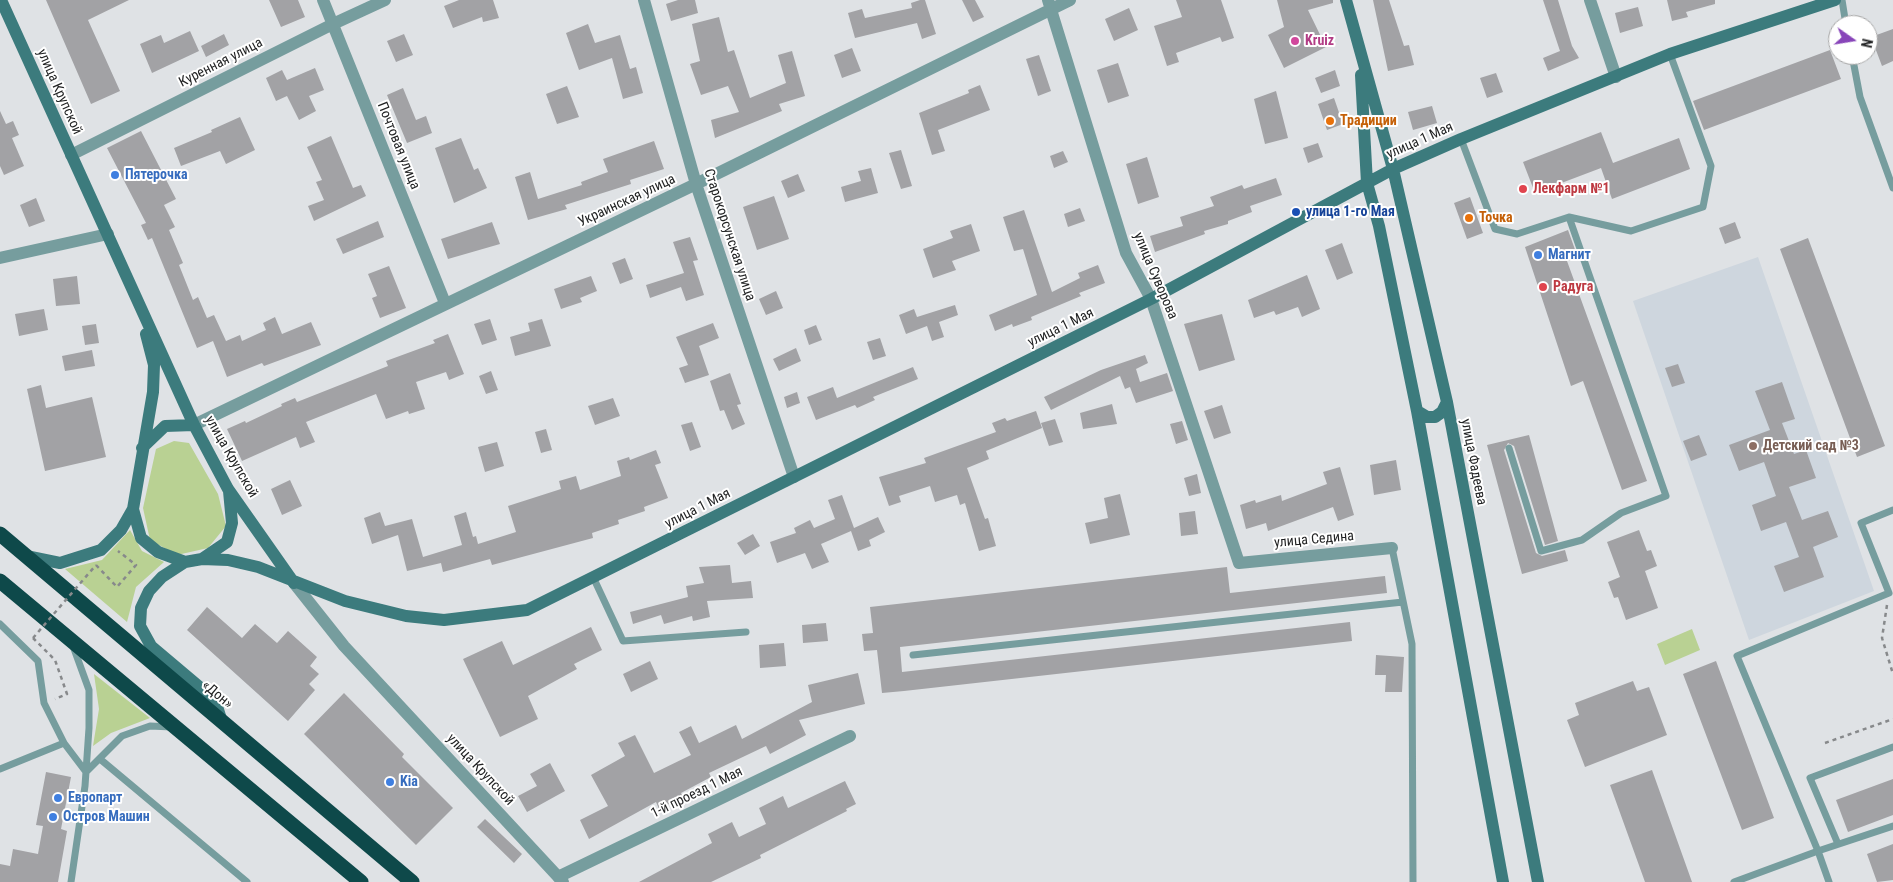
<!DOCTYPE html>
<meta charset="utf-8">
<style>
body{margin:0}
#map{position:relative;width:1893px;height:882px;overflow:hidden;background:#dfe2e5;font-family:"Roboto Condensed",sans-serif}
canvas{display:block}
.north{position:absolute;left:1828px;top:15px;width:50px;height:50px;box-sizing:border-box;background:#fff;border:1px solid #a7a7a7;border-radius:50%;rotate:103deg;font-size:14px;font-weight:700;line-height:20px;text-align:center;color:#222324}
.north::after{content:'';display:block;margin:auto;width:18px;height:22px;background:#8845b9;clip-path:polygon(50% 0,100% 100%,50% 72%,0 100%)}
</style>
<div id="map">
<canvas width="1893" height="882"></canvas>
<div class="north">N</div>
</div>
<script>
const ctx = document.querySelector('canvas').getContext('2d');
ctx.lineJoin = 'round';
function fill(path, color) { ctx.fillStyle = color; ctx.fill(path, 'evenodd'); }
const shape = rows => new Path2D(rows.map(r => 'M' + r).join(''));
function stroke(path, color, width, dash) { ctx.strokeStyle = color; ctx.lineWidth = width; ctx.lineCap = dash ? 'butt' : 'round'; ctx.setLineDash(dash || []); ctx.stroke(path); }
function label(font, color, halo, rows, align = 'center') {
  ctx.font = font + ' "Roboto Condensed",sans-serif'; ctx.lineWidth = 4; ctx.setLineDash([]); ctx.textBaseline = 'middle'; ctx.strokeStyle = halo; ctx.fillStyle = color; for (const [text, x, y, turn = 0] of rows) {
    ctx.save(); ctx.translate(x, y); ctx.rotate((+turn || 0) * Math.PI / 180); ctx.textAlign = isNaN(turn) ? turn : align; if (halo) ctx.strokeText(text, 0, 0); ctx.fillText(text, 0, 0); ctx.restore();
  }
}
fill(shape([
 [1758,257,1874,591,1749,640,1633,301]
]), '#ced6de');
fill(shape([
 [174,441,189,443,218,494,226,526,208,548,177,555,150,540,143,508,156,449],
 [130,530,142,551,164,562,136,587,127,622,65,569,102,560],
 [1692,629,1700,650,1665,665,1657,644],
 [94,674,150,718,111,733,93,746,99,709]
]), '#b9d193');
fill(shape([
 [46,0,129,0,88,20,120,91,91,104],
 [269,0,298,0,305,17,281,27],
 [459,0,493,0,499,18,483,22,482,17,453,28,444,6],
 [678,0,695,0,698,13,671,21,666,4],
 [920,0,925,0,936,34,922,39,917,23,855,38,848,13,862,9,865,18,912,8,911,3],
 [962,0,975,0,984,17,973,22],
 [1176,0,1221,0,1234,38,1222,42,1220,37,1176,53,1179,62,1167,66,1154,26,1182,17],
 [1277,0,1333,0,1333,3,1308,10,1326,47,1284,68,1268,35,1284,27],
 [1373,0,1389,0,1404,46,1409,45,1414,65,1388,71],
 [1543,0,1558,0,1572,46,1579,58,1548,71,1543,58,1560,51],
 [1667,0,1715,0,1715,4,1686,12,1688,17,1672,21],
 [1638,7,1643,26,1620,33,1615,13],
 [1129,8,1138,30,1114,41,1105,19],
 [719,17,728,52,734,50,750,98,786,83,778,55,792,51,805,96,779,104,782,111,715,138,711,120,739,112,728,86,701,95,690,64,700,61,692,24],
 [588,24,595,43,620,35,630,69,636,67,643,93,623,99,612,58,579,70,566,33],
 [1893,29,1893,61,1882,66,1871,37],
 [190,31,199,51,152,73,140,44,161,35,164,43],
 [224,34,229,45,206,57,201,46],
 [404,34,413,55,396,62,387,41],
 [852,48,861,71,842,78,834,55],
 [1830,50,1841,79,1704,130,1693,101],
 [1039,55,1051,91,1038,96,1026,59],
 [1118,63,1129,96,1108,103,1097,70],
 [315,68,324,90,309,96,316,111,299,120,287,96,276,101,266,78,282,70,287,80],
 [1335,70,1340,86,1321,93,1315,78],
 [1496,73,1503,92,1487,98,1480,78],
 [980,85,990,110,938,130,945,151,932,155,919,113,969,93,968,90],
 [567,86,579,117,557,124,546,94],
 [403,88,416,120,426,116,432,133,407,143,387,95],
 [1276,91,1288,138,1265,144,1254,99],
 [1334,98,1343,124,1327,130,1318,104],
 [1432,106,1437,123,1413,130,1408,112],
 [0,111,6,124,13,121,19,135,12,138,24,166,4,175,0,166],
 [240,117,255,150,226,164,220,151,181,166,174,148,212,132,211,130],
 [141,131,176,199,164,205,175,227,169,230,183,263,179,265,193,300,198,297,207,318,214,315,226,341,240,335,242,341,266,330,263,323,275,317,282,334,311,322,321,345,264,366,262,363,227,377,213,341,197,348,152,238,148,240,141,225,146,223,107,148],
 [1601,132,1613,163,1679,138,1690,169,1612,199,1601,168,1535,193,1523,162],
 [331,136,353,188,361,185,366,196,314,221,308,206,324,200,316,182,322,180,307,147],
 [461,138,474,170,478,168,487,188,454,203,435,148],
 [654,141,664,169,630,180,631,184,565,205,567,209,528,220,515,177,530,172,538,199,582,185,581,182,608,172,603,159],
 [1318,143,1323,157,1308,163,1303,148],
 [901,150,912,186,901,189,889,153],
 [1063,151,1068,162,1054,168,1050,156],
 [1147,157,1159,197,1138,204,1126,164],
 [871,168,878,193,845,202,841,187,861,181,858,171],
 [798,174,805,191,788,198,781,181],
 [1276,178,1282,195,1250,206,1252,212,1228,221,1228,224,1204,231,1205,234,1155,252,1150,236,1183,226,1180,217,1214,206,1210,197,1242,185,1244,189],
 [774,196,789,239,757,250,743,207],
 [1470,197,1483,233,1467,239,1454,203],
 [36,198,45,221,29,227,20,205],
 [1080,208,1085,221,1068,227,1064,214],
 [1024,210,1052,292,1080,278,1078,273,1098,265,1105,283,1079,293,1081,296,1031,317,1032,320,1013,327,1012,324,995,331,989,315,1037,295,1023,249,1014,251,1003,217],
 [378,221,384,237,343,254,336,239],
 [492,222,500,244,448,259,441,239],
 [1735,222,1741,238,1725,244,1719,228],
 [971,224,980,251,952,261,956,270,933,278,923,249,953,238,950,231],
 [1568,230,1578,258,1567,261,1647,481,1622,490,1583,381,1571,386,1525,247],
 [690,237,698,260,693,261,704,295,686,301,681,287,650,298,646,285,684,273,673,242],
 [1808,238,1885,446,1857,457,1780,249],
 [1342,243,1353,273,1337,280,1325,250],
 [625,258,633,279,620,284,612,263],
 [389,266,406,308,380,318,372,298,377,296,368,274],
 [1307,275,1320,309,1302,317,1298,307,1276,315,1274,311,1254,318,1248,300],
 [77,276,80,304,56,306,53,279],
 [591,276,597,291,580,298,582,302,561,309,554,289],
 [776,291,783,308,766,315,759,299],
 [955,305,958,315,939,322,944,337,932,341,927,326,906,334,899,315,914,309,917,317],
 [44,309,48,330,19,336,15,314],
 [1222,314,1235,360,1199,371,1184,324],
 [490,319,497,340,482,345,474,324],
 [542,319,551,346,515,356,510,337,530,331,528,323],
 [713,323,719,338,699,346,709,375,685,383,679,368,688,365,676,337],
 [96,324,99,343,85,345,82,326],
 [816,325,822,340,809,345,804,330],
 [448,334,464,374,449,380,446,372,416,382,425,409,409,414,408,411,386,419,376,394,306,422,315,442,300,448,296,437,242,461,227,429,245,421,246,423,282,406,281,404,295,398,297,402,388,366,386,361,435,343,433,340],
 [880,338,886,356,873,360,867,342],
 [796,348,801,361,779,371,773,359],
 [92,350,95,366,65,371,62,356],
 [1145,355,1148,363,1136,369,1140,382,1167,373,1173,391,1136,403,1130,387,1125,389,1120,376,1051,410,1044,397,1101,370],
 [1678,364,1685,383,1672,387,1665,368],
 [913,367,918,379,873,397,875,400,857,408,855,405,816,420,807,397,833,387,837,398],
 [491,371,498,390,486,394,479,376],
 [730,373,741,404,737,405,745,424,732,430,724,410,720,411,710,381],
 [1782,382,1795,419,1782,423,1794,454,1806,450,1816,478,1789,487,1802,520,1828,511,1838,537,1813,547,1824,577,1784,592,1774,566,1799,557,1786,522,1761,531,1752,505,1776,496,1764,462,1739,471,1729,445,1770,430,1755,391],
 [41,385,46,408,92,397,106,457,45,471,27,389],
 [797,392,800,403,787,408,784,397],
 [613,398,620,416,595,425,588,406],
 [1112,404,1117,424,1083,429,1080,413],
 [1222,405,1231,433,1214,439,1204,411],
 [1036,411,1042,428,986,451,989,459,967,468,985,519,988,518,996,546,979,551,965,503,960,505,957,495,935,502,930,486,899,496,901,502,889,506,879,477,926,463,924,458,996,432,992,423,1005,418,1007,421],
 [1055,419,1063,442,1049,446,1041,423],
 [1182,421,1188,440,1176,444,1170,424],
 [692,422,701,447,690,451,681,425],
 [546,429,552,450,541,453,535,432],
 [1529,435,1558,541,1545,545,1514,446,1508,443,1504,450,1536,553,1542,556,1565,550,1568,561,1522,574,1487,445],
 [1699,435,1707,455,1691,461,1683,441],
 [497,442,504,466,485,472,478,447],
 [656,450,661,463,655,465,668,498,644,507,645,511,618,520,619,524,592,533,593,538,492,565,490,559,443,572,441,563,407,571,398,535,372,544,364,518,380,512,385,526,412,519,423,557,462,545,454,516,466,512,473,537,476,536,478,544,516,532,508,506,561,489,559,481,576,476,580,490,621,476,617,461,629,457,630,460],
 [1396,460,1401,490,1374,495,1370,465],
 [1340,467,1354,515,1338,521,1333,507,1268,531,1266,523,1246,529,1240,505,1255,500,1256,503,1281,495,1282,501,1327,484,1323,472],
 [1197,474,1201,493,1189,496,1184,478],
 [290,480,302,506,282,515,271,489],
 [1120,494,1130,535,1090,544,1085,523,1108,518,1104,498],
 [842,495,854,528,878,517,885,532,869,540,871,546,858,551,851,531,821,544,829,562,812,569,805,553,777,563,770,542,796,533,794,528,810,520,814,528,835,519,828,500],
 [1195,511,1198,534,1181,536,1179,513],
 [1639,530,1647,551,1651,550,1657,566,1645,571,1658,608,1626,620,1618,597,1614,598,1608,582,1620,577,1607,542],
 [753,534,760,546,745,555,737,543],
 [730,565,732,583,751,581,753,598,707,601,710,617,693,621,692,616,664,624,661,615,633,624,630,612,688,597,686,586,704,583,699,567],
 [1227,567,1230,593,1385,576,1387,593,900,647,902,672,1350,622,1352,641,904,691,882,693,877,650,864,651,862,634,873,633,870,607],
 [207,607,242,638,255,624,277,643,288,631,317,657,310,666,319,674,309,684,315,690,288,721,187,630],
 [826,623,828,641,803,643,802,625],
 [591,627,602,650,574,664,577,669,528,696,538,719,500,737,463,659,502,641,513,665],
 [784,643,786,666,760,668,759,645],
 [1376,655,1404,657,1402,692,1385,692,1386,675,1375,675],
 [650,661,658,679,631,692,623,674],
 [1716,661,1774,818,1742,830,1683,674],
 [858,673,865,704,799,720,806,735,770,754,766,746,709,773,711,777,681,793,683,797,659,809,656,802,589,839,580,820,608,806,591,775,625,756,618,743,635,735,654,773,691,755,679,732,691,726,699,743,736,725,742,739,812,702,808,685],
 [1633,681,1637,691,1649,687,1667,735,1585,767,1567,720,1579,715,1575,703],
 [344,693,404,754,402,757,453,808,416,845,304,734],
 [550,763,565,791,527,812,518,796,537,786,530,774],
 [1652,770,1692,882,1645,882,1610,785],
 [46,772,71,777,61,829,67,831,58,882,0,882,0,864,10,866,13,849,38,854,43,826,36,825],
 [1893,779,1893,815,1848,832,1836,800],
 [845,781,856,804,846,809,847,811,760,855,761,858,711,882,639,882,712,843,708,834,732,822,739,837,766,824,759,808,783,796,788,808],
 [485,819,522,854,514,863,477,827],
 [1893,844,1893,880,1877,882,1867,854]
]), '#a2a2a5');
stroke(shape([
 [96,565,117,587,136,565,118,551],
 [1887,605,1882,638,1893,674],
 [33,638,55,660,67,694,55,699],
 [1825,743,1893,719]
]), '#87898b', 2.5, [4, 4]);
stroke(shape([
 [1842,0,1846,25],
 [1852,55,1860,97,1893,188],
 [1461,139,1495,229,1517,234,1569,217,1666,496,1621,513,1582,540,1541,551,1509,448],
 [1569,217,1631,231,1703,207,1711,166,1670,54],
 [1392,548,1412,644,1413,882],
 [594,579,623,641,746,632],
 [0,624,38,661,44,703,64,743,86,772],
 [913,655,1403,602],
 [100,759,247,882],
 [0,769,64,743],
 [86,772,122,736,150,726,172,727],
 [1838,844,1810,778,1893,747],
 [71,882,85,786,89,728,89,690,73,646],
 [1734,882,1818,851,1737,656,1889,593,1861,523,1893,510],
 [1829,882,1818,851,1893,826]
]), '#769d9e', 7);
stroke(shape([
 [323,0,445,303],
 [644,0,696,184,794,477],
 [1048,0,1126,253,1151,299,1239,563,1392,548],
 [1590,0,1616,77],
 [71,155,333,24,385,0],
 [0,258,108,234],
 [194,425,696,184,1070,0],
 [294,583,344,646,563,882],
 [558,877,850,736]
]), '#769d9e', 12);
stroke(shape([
 [1,0,194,425,228,489,294,583],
 [1346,0,1393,169,1447,402,1538,882],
 [1361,75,1367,183,1379,226,1417,411,1503,882],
 [1417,411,1427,417,1435,417,1442,412,1447,402],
 [142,448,165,426,194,425],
 [133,509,141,538,158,552,185,562],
 [26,556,60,563,101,550,121,530,133,509,153,392,154,365,146,334],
 [202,559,227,542,232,523,229,491],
 [221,719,215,700,151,646,140,626,141,608,149,591,162,577,185,562,202,559,228,560,258,567,345,601,406,616,444,620,527,610,1151,299,1393,169,1461,139,1670,54,1835,0]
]), '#3c7b7d', 12);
stroke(shape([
 [0,534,412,882],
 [0,581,361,882]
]), '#0e494a', 15);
stroke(shape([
 [33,638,96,565]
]), '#87898b', 2.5, [4, 4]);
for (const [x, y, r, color] of [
 [1295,41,5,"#d1479c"],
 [1330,121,5,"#e8710a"],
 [115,175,5,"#3f7fe0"],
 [1523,189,5,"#e0444e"],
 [1296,212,5,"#1a4fb4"],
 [1469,218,5,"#e8710a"],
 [1538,255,5,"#3f7fe0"],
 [1543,287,5,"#e0444e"],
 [1753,446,5,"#8d6e63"],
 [390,782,5,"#3f7fe0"],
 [58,798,5,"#3f7fe0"],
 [53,817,5,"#3f7fe0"]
]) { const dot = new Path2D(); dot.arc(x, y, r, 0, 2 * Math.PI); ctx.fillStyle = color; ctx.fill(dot); stroke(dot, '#fff', 2); }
label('bold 14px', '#b23c85', '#fff', [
 ["Kruiz",1305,41]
], 'left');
label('14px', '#222324', '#fff', [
 ["Куренная улица",221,63,-27],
 ["улица Крупской",59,92,66],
 ["улица 1 Мая",1420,141,-24],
 ["Почтовая улица",398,146,68],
 ["Украинская улица",627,201,-25],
 ["Старокорсунская улица",729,235,72],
 ["улица Суворова",1155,276,67],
 ["улица 1 Мая",1061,328,-26],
 ["улица Крупской",231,457,60],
 ["улица Фадеева",1473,462,79],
 ["улица 1 Мая",698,509,-27],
 ["улица Седина",1314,540,-5],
 ["«Дон»",217,695,40],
 ["улица Крупской",480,770,47],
 ["1-й проезд 1 Мая",697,793,-26]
]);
label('bold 14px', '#c56008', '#fff', [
 ["Традиции",1340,121],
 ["Точка",1479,218]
], 'left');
label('bold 14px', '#366cbe', '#fff', [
 ["Пятерочка",125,175],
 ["Магнит",1548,255],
 ["Kia",400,782],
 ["Европарт",68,798],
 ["Остров Машин",63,817]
], 'left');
label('bold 14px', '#be3a42', '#fff', [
 ["Лекфарм №1",1533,189],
 ["Радуга",1553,287]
], 'left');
label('bold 14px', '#164399', '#fff', [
 ["улица 1-го Мая",1306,212]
], 'left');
label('bold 14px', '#785e54', '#fff', [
 ["Детский сад №3",1763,446]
], 'left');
</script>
